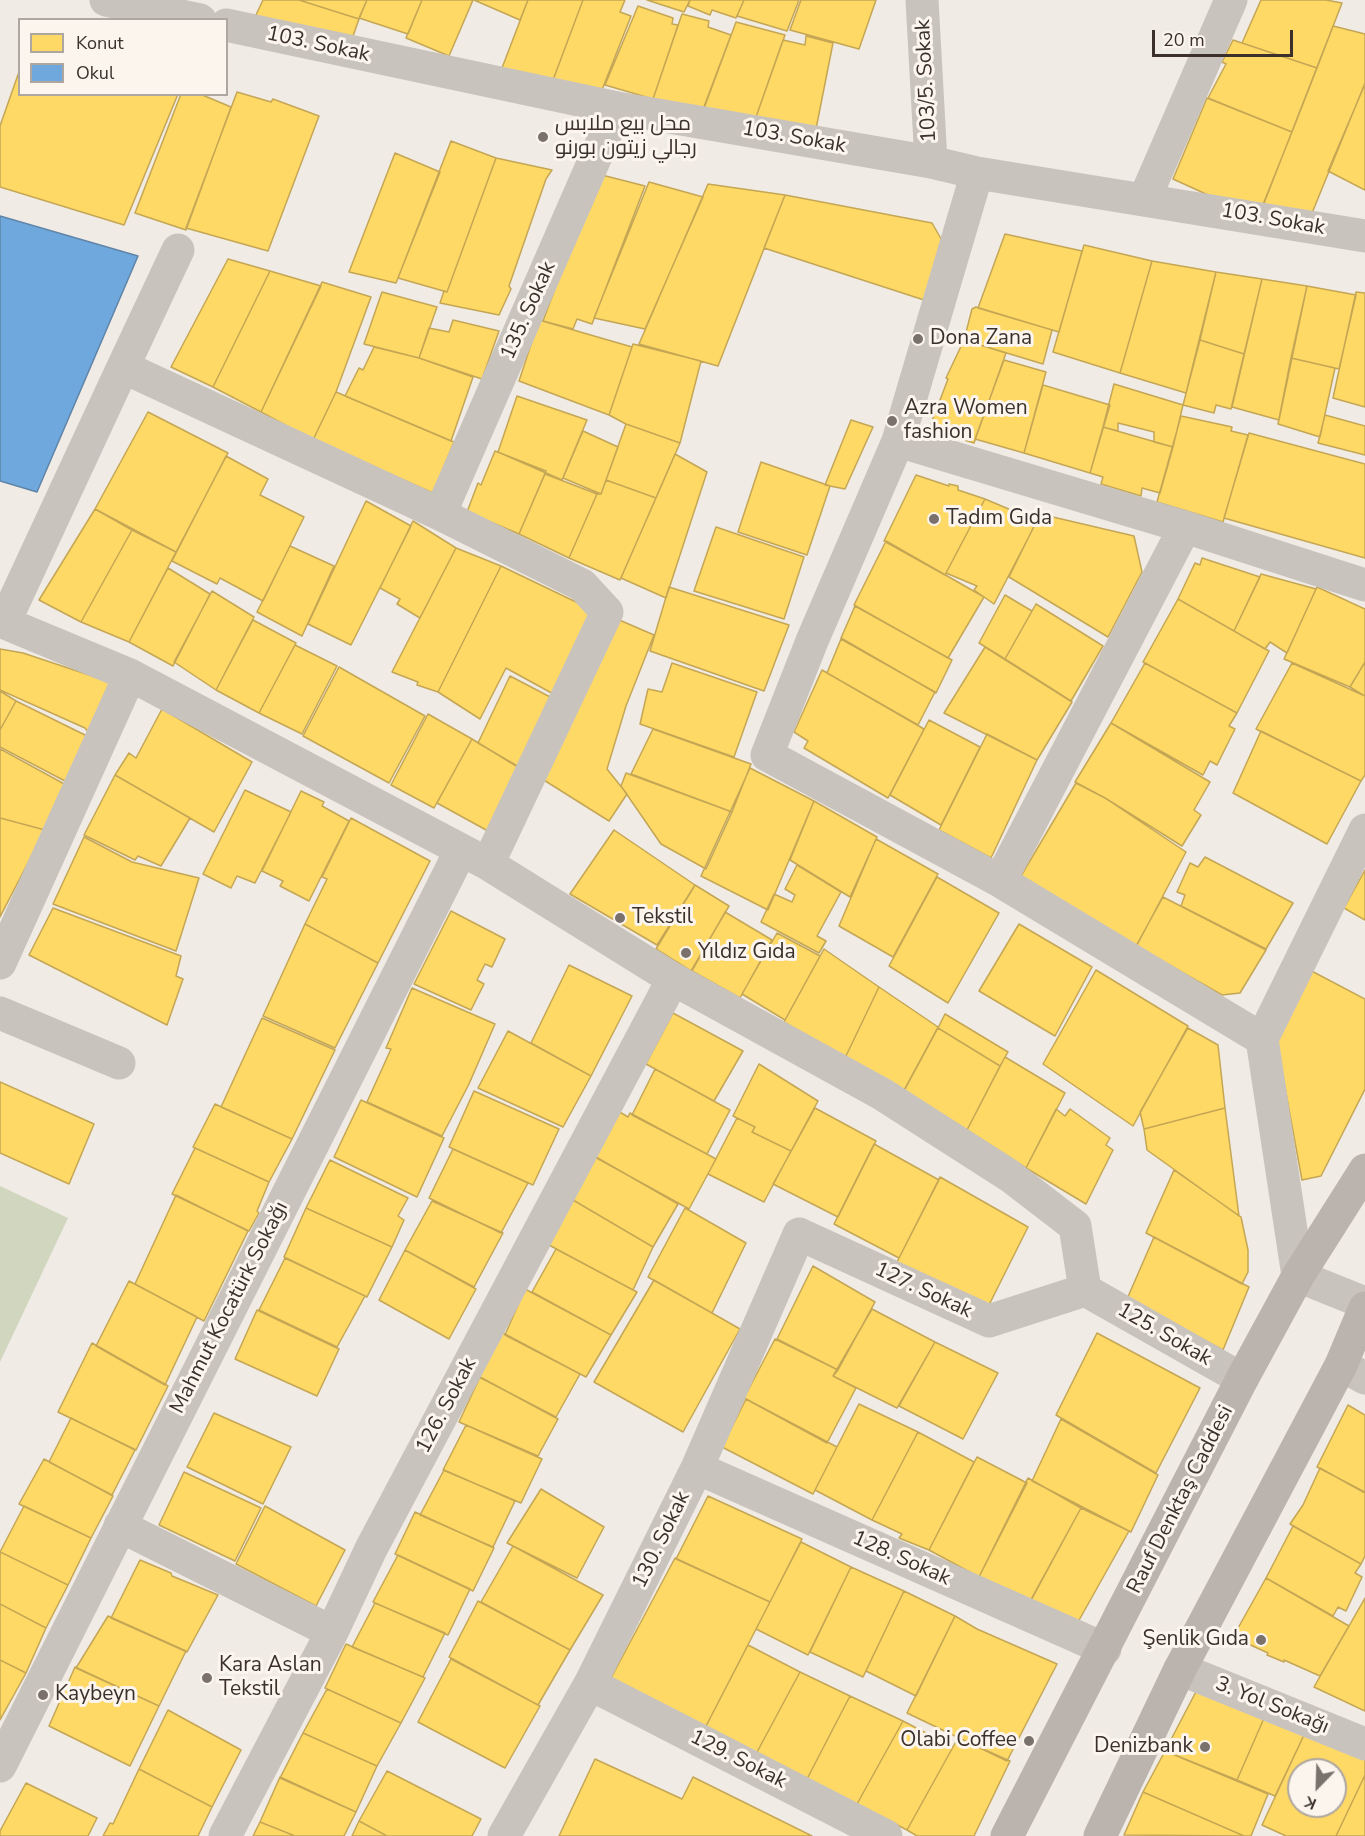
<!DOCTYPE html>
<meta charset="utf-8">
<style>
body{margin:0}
#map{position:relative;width:1365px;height:1836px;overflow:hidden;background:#f0ebe5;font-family:"Nunito Sans",sans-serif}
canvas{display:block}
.legend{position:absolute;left:18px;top:18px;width:210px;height:78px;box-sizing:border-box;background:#fbf5ee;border:2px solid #aea6a0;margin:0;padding:8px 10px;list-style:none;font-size:18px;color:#3b302b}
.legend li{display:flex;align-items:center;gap:12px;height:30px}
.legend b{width:30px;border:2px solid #aea6a0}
.north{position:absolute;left:1287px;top:1758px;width:60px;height:60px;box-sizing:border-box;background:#fbf5ee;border:2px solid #aea6a0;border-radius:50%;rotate:203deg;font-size:16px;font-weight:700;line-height:24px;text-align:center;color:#3b302b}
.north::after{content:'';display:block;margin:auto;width:21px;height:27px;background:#7a716c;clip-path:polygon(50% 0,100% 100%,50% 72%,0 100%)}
.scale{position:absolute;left:1152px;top:30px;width:141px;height:27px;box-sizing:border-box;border:3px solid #3b302b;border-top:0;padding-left:8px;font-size:18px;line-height:21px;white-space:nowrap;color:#3b302b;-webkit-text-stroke:4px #fbf5ee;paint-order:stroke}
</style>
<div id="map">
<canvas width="1365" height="1836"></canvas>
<ul class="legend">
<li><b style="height:16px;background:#ffd966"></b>Konut</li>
<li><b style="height:16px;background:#6fa8dc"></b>Okul</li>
</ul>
<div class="north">K</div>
<div class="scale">20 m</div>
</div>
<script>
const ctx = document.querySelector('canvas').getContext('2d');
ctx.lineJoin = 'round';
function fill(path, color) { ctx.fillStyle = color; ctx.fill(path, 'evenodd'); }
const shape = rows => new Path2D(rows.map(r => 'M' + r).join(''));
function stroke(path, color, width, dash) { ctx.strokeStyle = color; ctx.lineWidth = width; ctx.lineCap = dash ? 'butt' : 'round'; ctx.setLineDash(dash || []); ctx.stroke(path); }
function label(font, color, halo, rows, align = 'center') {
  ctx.font = font + ' "Nunito Sans",Cairo,sans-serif'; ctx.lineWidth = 6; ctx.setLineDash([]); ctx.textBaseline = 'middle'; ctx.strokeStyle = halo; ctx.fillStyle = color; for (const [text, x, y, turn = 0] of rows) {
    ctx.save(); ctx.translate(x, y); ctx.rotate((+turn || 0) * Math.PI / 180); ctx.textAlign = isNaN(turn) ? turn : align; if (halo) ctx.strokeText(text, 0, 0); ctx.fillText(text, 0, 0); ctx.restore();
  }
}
fill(shape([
 [0,1186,68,1218,0,1362]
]), '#d1d6bf');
const homes = shape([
 [263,0,299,0,359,19,352,39,255,17,263,0],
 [299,0,367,0,359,19,299,0],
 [367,0,422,0,408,34,359,18,367,0],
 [422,0,473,0,449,56,406,38,422,0],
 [474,0,528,0,520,20,474,0],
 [528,0,583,0,550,88,497,81,528,0],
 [583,0,625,0,620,12,631,16,600,95,550,88,583,0],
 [647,0,690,0,684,12,647,0],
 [690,0,744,0,736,18,712,10,710,15,688,6,690,0],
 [744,0,799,0,787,31,737,16,744,0],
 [801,0,876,0,859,49,790,30,801,0],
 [1261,0,1326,0,1342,3,1317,68,1242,43,1261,0],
 [638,6,673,18,672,24,678,25,653,99,605,85,638,6],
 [682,14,709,21,708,27,731,35,702,112,653,99,682,14],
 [736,22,785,35,756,117,703,111,736,22],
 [1333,26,1365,34,1365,83,1308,223,1261,211,1333,26],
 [806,36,833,43,815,134,756,117,783,40,805,45,806,36],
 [1233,40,1317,68,1292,132,1208,98,1226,64,1222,62,1233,40],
 [20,69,20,94,178,94,124,225,0,187,0,126,20,69],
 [1365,84,1365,190,1328,171,1365,84],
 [237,92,271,102,273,99,319,116,268,251,186,228,237,92],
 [181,94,200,94,231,107,186,230,135,213,181,94],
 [1207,98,1292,132,1262,207,1230,205,1173,179,1207,98],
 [451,141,496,158,447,292,398,278,451,141],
 [395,153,440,172,396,283,349,272,395,153],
 [496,158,552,170,546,179,509,286,511,289,499,315,440,303,444,291,447,292,496,158],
 [598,174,645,186,592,324,577,319,573,329,543,321,598,174],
 [649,182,703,197,645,329,594,318,649,182],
 [708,184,785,195,718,366,639,344,708,184],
 [785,195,932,223,944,244,924,300,764,248,785,195],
 [1005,234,1082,251,1059,332,978,308,1005,234],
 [1084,245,1152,261,1120,373,1053,352,1084,245],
 [228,259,270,271,213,387,171,367,228,259],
 [1152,261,1216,272,1186,393,1120,373,1152,261],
 [270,271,321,286,261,412,213,387,270,271],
 [1216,272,1262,279,1244,354,1200,340,1216,272],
 [1262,279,1307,286,1279,420,1232,407,1262,279],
 [322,282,371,297,336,392,313,440,261,412,322,282],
 [1307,286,1356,295,1339,369,1291,358,1307,286],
 [382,292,437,307,419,358,364,344,382,292],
 [1356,292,1365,293,1365,407,1333,398,1356,292],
 [976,307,1052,330,1043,364,964,340,972,309,976,307],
 [453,320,499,331,482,379,419,358,429,328,449,332,453,320],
 [539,320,632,347,609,415,519,381,539,320],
 [964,340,1006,353,974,443,929,429,948,379,946,378,964,340],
 [1200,340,1244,354,1231,409,1216,405,1214,413,1183,405,1200,340],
 [633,344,701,361,680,443,626,424,609,415,633,344],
 [374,347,419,358,473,377,451,441,345,396,359,368,363,370,374,347],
 [1291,358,1335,368,1320,437,1278,424,1291,358],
 [1004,360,1046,372,1024,453,975,439,1004,360],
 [1114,384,1183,405,1173,447,1154,442,1154,432,1118,423,1118,431,1103,427,1114,384],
 [1043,385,1110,405,1090,473,1024,453,1043,385],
 [336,392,454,442,433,493,313,440,336,392],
 [517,396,587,420,562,480,498,452,517,396],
 [148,412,228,453,176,552,95,509,148,412],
 [1325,415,1365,426,1365,455,1318,443,1325,415],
 [1181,416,1232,427,1231,431,1248,435,1223,522,1157,502,1181,416],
 [851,420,873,427,845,489,825,485,851,420],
 [626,424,680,443,656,498,606,480,626,424],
 [1103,427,1173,447,1160,493,1142,488,1141,496,1101,484,1103,477,1090,473,1103,427],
 [583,431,618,447,601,494,563,478,583,431],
 [1249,433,1365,464,1365,558,1224,518,1249,433],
 [495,451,546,471,519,534,467,512,478,483,481,485,495,451],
 [675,454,707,472,666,598,621,578,675,454],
 [226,456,268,479,260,495,304,517,263,601,220,578,217,584,172,561,226,456],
 [761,462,830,486,807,555,738,532,761,462],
 [545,474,597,494,569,558,519,534,545,474],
 [916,475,949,486,949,484,958,486,958,490,985,499,945,575,884,541,916,475],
 [606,480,656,498,620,580,569,558,597,494,601,494,606,480],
 [985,499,1037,521,994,604,974,590,977,586,946,573,985,499],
 [366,501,411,526,351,645,308,624,366,501],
 [95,509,132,530,81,622,39,600,95,509],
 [1040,514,1134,536,1142,572,1108,637,1009,577,1040,514],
 [413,521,456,548,420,618,397,604,400,599,380,588,413,521],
 [716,527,804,557,784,619,694,591,716,527],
 [132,530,176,552,129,642,81,622,132,530],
 [886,541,984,597,948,658,854,605,886,541],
 [290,546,334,566,302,636,257,612,290,546],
 [456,548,501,566,438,692,417,685,418,682,392,672,456,548],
 [1202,558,1260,577,1234,631,1178,599,1195,563,1200,565,1202,558],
 [501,566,599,613,557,696,506,668,480,719,438,692,501,566],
 [168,568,210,594,173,666,129,642,168,568],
 [1261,574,1316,589,1287,653,1270,642,1265,649,1234,631,1261,574],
 [669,587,789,625,764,691,650,651,669,587],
 [1317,587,1365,609,1365,662,1350,687,1284,659,1317,587],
 [212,591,254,617,216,690,174,662,212,591],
 [1005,595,1032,611,1005,659,979,643,1005,595],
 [1178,599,1269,651,1237,713,1143,662,1178,599],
 [1036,604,1103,646,1071,701,1005,659,1036,604],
 [855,606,952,660,936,693,841,638,855,606],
 [617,619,654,635,626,706,607,769,627,794,609,821,539,777,617,619],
 [253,620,296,643,259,713,216,690,253,620],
 [841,639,935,692,918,725,827,673,841,639],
 [295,645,337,666,302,734,259,713,295,645],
 [985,647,1072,702,1037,760,944,713,985,647],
 [0,649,23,653,113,683,89,733,85,728,0,690,0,649],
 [1365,662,1365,696,1350,687,1365,662],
 [672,663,757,692,734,757,640,724,648,689,662,692,672,663],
 [1145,663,1237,713,1229,726,1235,729,1217,765,1210,761,1203,775,1111,723,1145,663],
 [1292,663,1365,696,1365,775,1361,781,1256,729,1292,663],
 [339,667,425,716,389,783,303,736,339,667],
 [822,670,924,729,888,798,804,748,808,741,794,732,822,670],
 [510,676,554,699,519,767,478,743,510,676],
 [0,691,16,701,0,730,0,691],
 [16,701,89,737,65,781,0,747,0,730,16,701],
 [162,709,252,762,214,832,115,775,129,753,136,758,162,709],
 [428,714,472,739,434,808,391,785,428,714],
 [929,720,980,747,941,825,890,795,929,720],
 [1111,723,1210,782,1194,810,1201,815,1182,846,1105,798,1075,782,1111,723],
 [653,729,751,764,732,812,631,774,653,729],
 [1261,731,1361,781,1327,844,1233,793,1261,731],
 [987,734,1037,760,991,858,939,830,987,734],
 [472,739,521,769,488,831,437,803,472,739],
 [0,749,68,786,45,830,0,818,0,749],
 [750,768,814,801,768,910,701,876,750,768],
 [626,773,732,812,706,869,661,844,621,786,626,773],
 [115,775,190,818,161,866,138,856,135,860,84,835,115,775],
 [1076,783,1105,798,1186,852,1136,947,1018,881,1076,783],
 [245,790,291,812,255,883,237,876,231,888,203,874,245,790],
 [301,791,324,802,322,806,349,821,309,901,280,886,283,881,262,871,301,791],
 [814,801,877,837,850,897,790,860,814,801],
 [0,818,45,830,0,917,0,818],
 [351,818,430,861,378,963,305,924,327,879,322,877,351,818],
 [614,830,695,885,657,945,570,894,614,830],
 [84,837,132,862,199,878,176,951,53,904,84,837],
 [876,839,938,874,893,957,839,926,876,839],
 [1205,857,1293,903,1266,949,1181,906,1185,895,1177,892,1190,863,1198,867,1205,857],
 [797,865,841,892,817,936,826,941,819,953,761,922,774,894,792,902,795,895,785,889,797,865],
 [1365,870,1365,920,1344,908,1365,870],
 [937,877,999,913,948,1003,889,966,937,877],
 [695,885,729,906,691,971,656,949,695,885],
 [1163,897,1266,950,1240,993,1222,995,1136,946,1163,897],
 [53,908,181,956,176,976,183,979,167,1025,29,955,53,908],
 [451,911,505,939,492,967,485,964,477,980,484,984,471,1010,414,984,451,911],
 [725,912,772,940,740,998,692,971,725,912],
 [305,924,378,963,335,1048,263,1016,305,924],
 [1019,924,1092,967,1055,1036,979,991,1019,924],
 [777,933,820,956,785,1020,742,994,777,933],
 [824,949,879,987,845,1058,784,1022,824,949],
 [569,965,632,996,591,1076,531,1043,569,965],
 [1304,967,1365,999,1365,1089,1321,1176,1302,1180,1274,1028,1304,967],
 [1096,970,1188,1026,1133,1126,1043,1064,1096,970],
 [879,987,938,1027,903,1092,845,1058,879,987],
 [412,988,495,1024,469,1084,442,1136,367,1102,391,1049,386,1048,412,988],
 [673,1013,743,1051,714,1101,646,1064,673,1013],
 [945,1014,1008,1052,1000,1066,938,1028,945,1014],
 [262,1018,335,1050,292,1139,221,1107,262,1018],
 [938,1028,1000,1066,967,1130,904,1091,938,1028],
 [1188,1028,1218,1045,1225,1108,1144,1129,1140,1112,1188,1028],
 [508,1031,591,1076,563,1127,478,1088,508,1031],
 [1005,1057,1065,1093,1026,1168,967,1130,1005,1057],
 [759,1064,818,1101,791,1151,752,1132,755,1127,733,1116,759,1064],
 [655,1069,730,1110,707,1154,632,1115,655,1069],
 [0,1082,94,1124,69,1184,0,1153,0,1082],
 [474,1091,559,1129,533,1185,449,1147,474,1091],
 [361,1100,444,1138,417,1197,334,1157,361,1100],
 [215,1104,292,1139,269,1182,193,1147,215,1104],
 [815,1108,876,1141,838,1217,773,1184,815,1108],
 [1225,1108,1239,1216,1147,1150,1144,1129,1225,1108],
 [1056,1109,1065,1116,1070,1109,1110,1138,1106,1145,1113,1150,1086,1204,1026,1168,1056,1109],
 [618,1111,628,1117,630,1113,716,1159,689,1209,593,1156,618,1111],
 [737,1118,755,1127,752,1132,791,1151,764,1202,708,1174,737,1118],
 [874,1144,939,1180,899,1258,834,1224,874,1144],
 [195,1148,269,1182,257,1211,259,1213,249,1231,172,1194,195,1148],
 [453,1149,528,1183,501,1233,429,1198,453,1149],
 [596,1157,678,1204,653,1247,573,1200,596,1157],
 [330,1160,408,1198,398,1216,404,1220,392,1247,306,1208,330,1160],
 [1174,1170,1241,1217,1248,1250,1248,1272,1242,1284,1146,1233,1174,1170],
 [940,1177,1028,1227,986,1311,897,1262,940,1177],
 [176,1195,248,1231,204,1321,135,1284,176,1195],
 [573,1200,653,1247,633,1290,549,1245,573,1200],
 [432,1201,503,1233,474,1287,405,1250,432,1201],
 [306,1208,392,1247,367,1297,284,1257,306,1208],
 [685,1208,746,1243,712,1313,648,1277,685,1208],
 [1154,1237,1249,1287,1223,1350,1127,1299,1154,1237],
 [556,1249,637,1292,611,1335,532,1292,556,1249],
 [405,1250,476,1289,449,1339,379,1300,405,1250],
 [285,1258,365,1296,337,1347,259,1310,285,1258],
 [813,1266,875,1302,838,1370,777,1339,813,1266],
 [654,1280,740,1329,683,1432,594,1382,654,1280],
 [129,1281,197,1317,165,1385,96,1346,129,1281],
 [525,1289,611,1335,586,1377,505,1335,525,1289],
 [872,1309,935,1342,897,1408,833,1376,872,1309],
 [257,1310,339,1349,317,1396,235,1359,257,1310],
 [503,1333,580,1374,556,1417,479,1377,503,1333],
 [1097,1333,1200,1388,1156,1473,1056,1415,1097,1333],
 [775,1339,838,1370,833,1376,856,1388,827,1443,744,1398,775,1339],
 [935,1342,998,1373,963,1439,899,1406,935,1342],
 [92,1343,168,1386,136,1450,58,1412,92,1343],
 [480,1377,558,1419,538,1456,459,1422,480,1377],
 [746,1399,837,1447,813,1494,722,1447,746,1399],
 [859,1404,918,1432,872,1520,815,1490,859,1404],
 [1348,1405,1365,1415,1365,1492,1317,1467,1348,1405],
 [214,1413,291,1447,263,1504,187,1467,214,1413],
 [71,1418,135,1450,112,1495,49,1462,71,1418],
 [1061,1419,1158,1475,1131,1532,1032,1481,1061,1419],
 [466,1425,542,1459,521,1503,443,1470,466,1425],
 [918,1432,974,1462,929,1550,899,1538,902,1534,872,1520,918,1432],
 [977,1457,1027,1483,979,1577,929,1550,977,1457],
 [44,1459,113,1496,91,1538,19,1504,44,1459],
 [1320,1468,1365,1493,1365,1556,1361,1564,1290,1524,1303,1505,1320,1468],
 [444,1470,515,1501,493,1547,420,1515,444,1470],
 [184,1472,261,1508,235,1561,159,1525,184,1472],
 [1028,1478,1081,1508,1029,1603,979,1577,1028,1478],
 [541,1489,604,1527,577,1578,507,1543,541,1489],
 [708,1496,802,1539,770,1602,676,1559,708,1496],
 [24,1506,91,1538,68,1585,0,1552,24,1506],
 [265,1506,345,1550,316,1606,236,1564,265,1506],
 [1081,1508,1129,1531,1073,1631,1028,1606,1081,1508],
 [415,1512,494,1548,473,1591,395,1554,415,1512],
 [1293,1526,1361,1564,1355,1573,1362,1577,1346,1611,1338,1607,1333,1616,1266,1578,1293,1526],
 [801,1542,851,1567,808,1655,756,1629,801,1542],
 [513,1546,603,1595,570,1650,481,1602,513,1546],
 [0,1552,68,1585,46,1628,0,1604,0,1552],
 [398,1555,470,1589,448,1635,373,1602,398,1555],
 [675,1558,770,1602,705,1728,611,1678,675,1558],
 [140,1560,171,1573,172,1576,218,1595,187,1652,111,1618,140,1560],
 [851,1567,904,1591,863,1677,810,1652,851,1567],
 [1266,1578,1349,1626,1320,1676,1284,1660,1284,1662,1267,1655,1268,1653,1233,1637,1266,1578],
 [904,1591,955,1616,916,1696,866,1671,904,1591],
 [1365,1598,1365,1711,1314,1687,1365,1598],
 [478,1601,570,1650,538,1705,449,1657,478,1601],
 [375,1603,445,1633,423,1677,352,1647,375,1603],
 [0,1604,46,1628,26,1673,0,1660,0,1604],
 [108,1616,186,1651,159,1706,76,1668,108,1616],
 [955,1616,977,1629,1057,1664,1007,1761,907,1713,955,1616],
 [346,1644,425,1678,401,1723,325,1688,346,1644],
 [748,1645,800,1672,756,1754,704,1730,748,1645],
 [451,1659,540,1706,505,1768,418,1722,451,1659],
 [0,1660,26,1673,0,1720,0,1660],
 [75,1667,159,1706,130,1766,49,1726,75,1667],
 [800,1672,850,1696,807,1779,756,1754,800,1672],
 [1200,1684,1265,1716,1237,1780,1165,1751,1200,1684],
 [327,1689,401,1723,377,1766,303,1733,327,1689],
 [850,1696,903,1721,857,1804,807,1779,850,1696],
 [168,1710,241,1750,212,1807,139,1769,168,1710],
 [1265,1716,1304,1735,1275,1796,1237,1780,1265,1716],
 [903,1721,953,1747,907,1830,857,1804,903,1721],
 [303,1733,377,1766,356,1812,280,1778,303,1733],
 [1304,1735,1365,1759,1365,1775,1336,1836,1286,1836,1262,1825,1304,1735],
 [1299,1770,1335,1770,1335,1806,1299,1806,1299,1770],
 [958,1738,1010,1761,974,1836,917,1836,907,1830,958,1738],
 [1165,1751,1268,1794,1251,1836,1244,1836,1143,1792,1165,1751],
 [595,1759,682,1799,693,1777,812,1836,559,1836,595,1759],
 [139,1769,212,1807,198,1836,103,1836,110,1823,113,1824,139,1769],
 [387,1771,481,1819,472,1836,387,1836,359,1821,387,1771],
 [1365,1775,1365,1836,1336,1836,1365,1775],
 [280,1777,356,1812,344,1836,295,1836,260,1822,280,1777],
 [26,1783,97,1818,88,1836,0,1836,0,1831,26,1783],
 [1143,1792,1244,1836,1124,1835,1143,1792],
 [359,1821,387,1836,352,1836,359,1821],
 [260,1822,295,1836,253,1836,260,1822]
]);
fill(homes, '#ffd966');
stroke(homes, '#c4a654', 1.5);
const schools = shape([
 [0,216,138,256,37,492,0,481,0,216]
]);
fill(schools, '#6fa8dc');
stroke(schools, '#5f84a7', 1.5);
stroke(shape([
 [106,0,200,20],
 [922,0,931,162],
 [226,25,617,108,931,162,977,173,1365,236],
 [977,173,898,441,812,641,767,755,1000,881,1262,1039],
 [1145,198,1231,0],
 [123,367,178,250],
 [898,441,1185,527,1365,585],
 [440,514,617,108],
 [0,621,130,675,488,864,673,979,882,1094,1010,1176,1075,1226,1085,1290],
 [5,621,123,367,440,514,582,585,607,612,488,864],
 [1365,830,1262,1039,1298,1276,1365,1303],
 [1000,881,1185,527],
 [0,963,130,675],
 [0,1013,119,1063],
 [1085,1290,1242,1379],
 [1341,1365,1365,1378],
 [697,1468,1105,1649],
 [120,1526,332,1632],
 [1180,1669,1365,1744],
 [590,1684,886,1836],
 [0,1766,461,850],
 [225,1836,332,1632,371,1549,673,979],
 [504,1836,590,1684,697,1468,799,1234,989,1321,1085,1290]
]), '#c9c3be', 33);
stroke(shape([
 [1007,1836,1242,1379,1298,1276,1365,1170],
 [1100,1836,1180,1669,1341,1365,1365,1308]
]), '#bab3ae', 33);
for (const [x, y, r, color] of [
 [543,137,6,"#7a716c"],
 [918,339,6,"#7a716c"],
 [892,421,6,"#7a716c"],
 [934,519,6,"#7a716c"],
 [620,918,6,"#7a716c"],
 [686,953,6,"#7a716c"],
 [1261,1640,6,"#7a716c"],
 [207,1678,6,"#7a716c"],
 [43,1695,6,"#7a716c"],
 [1029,1741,6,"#7a716c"],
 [1205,1747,6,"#7a716c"]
]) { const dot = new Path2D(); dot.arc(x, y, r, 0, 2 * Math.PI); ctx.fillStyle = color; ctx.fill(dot); stroke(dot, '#fbf5ee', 2); }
label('21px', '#3b302b', '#fbf5ee', [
 ["103. Sokak",318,45,12],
 ["103/5. Sokak",927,81,-93],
 ["103. Sokak",794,138,10],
 ["103. Sokak",1273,220,10],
 ["135. Sokak",529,311,-66],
 ["127. Sokak",923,1291,25],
 ["Mahmut Kocatürk Sokağı",230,1308,-63],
 ["125. Sokak",1164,1335,30],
 ["126. Sokak",447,1406,-62],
 ["Rauf Denktaş Caddesi",1181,1500,-63],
 ["130. Sokak",662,1540,-64],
 ["128. Sokak",901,1559,24],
 ["3. Yol Sokağı",1272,1706,22],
 ["129. Sokak",738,1760,27]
]);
label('21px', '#3b302b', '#fbf5ee', [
 ["محل بيع ملابس",555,125],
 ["رجالي زيتون بورنو",555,149],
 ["Dona Zana",930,339],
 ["Azra Women",904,409],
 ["fashion",904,433],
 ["Tadım Gıda",946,519],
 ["Tekstil",632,918],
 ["Yıldız Gıda",698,953],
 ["Şenlik Gıda",1249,1640,"right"],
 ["Kara Aslan",219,1666],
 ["Tekstil",219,1690],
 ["Kaybeyn",55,1695],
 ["Olabi Coffee",1017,1741,"right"],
 ["Denizbank",1193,1747,"right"]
], 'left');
</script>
